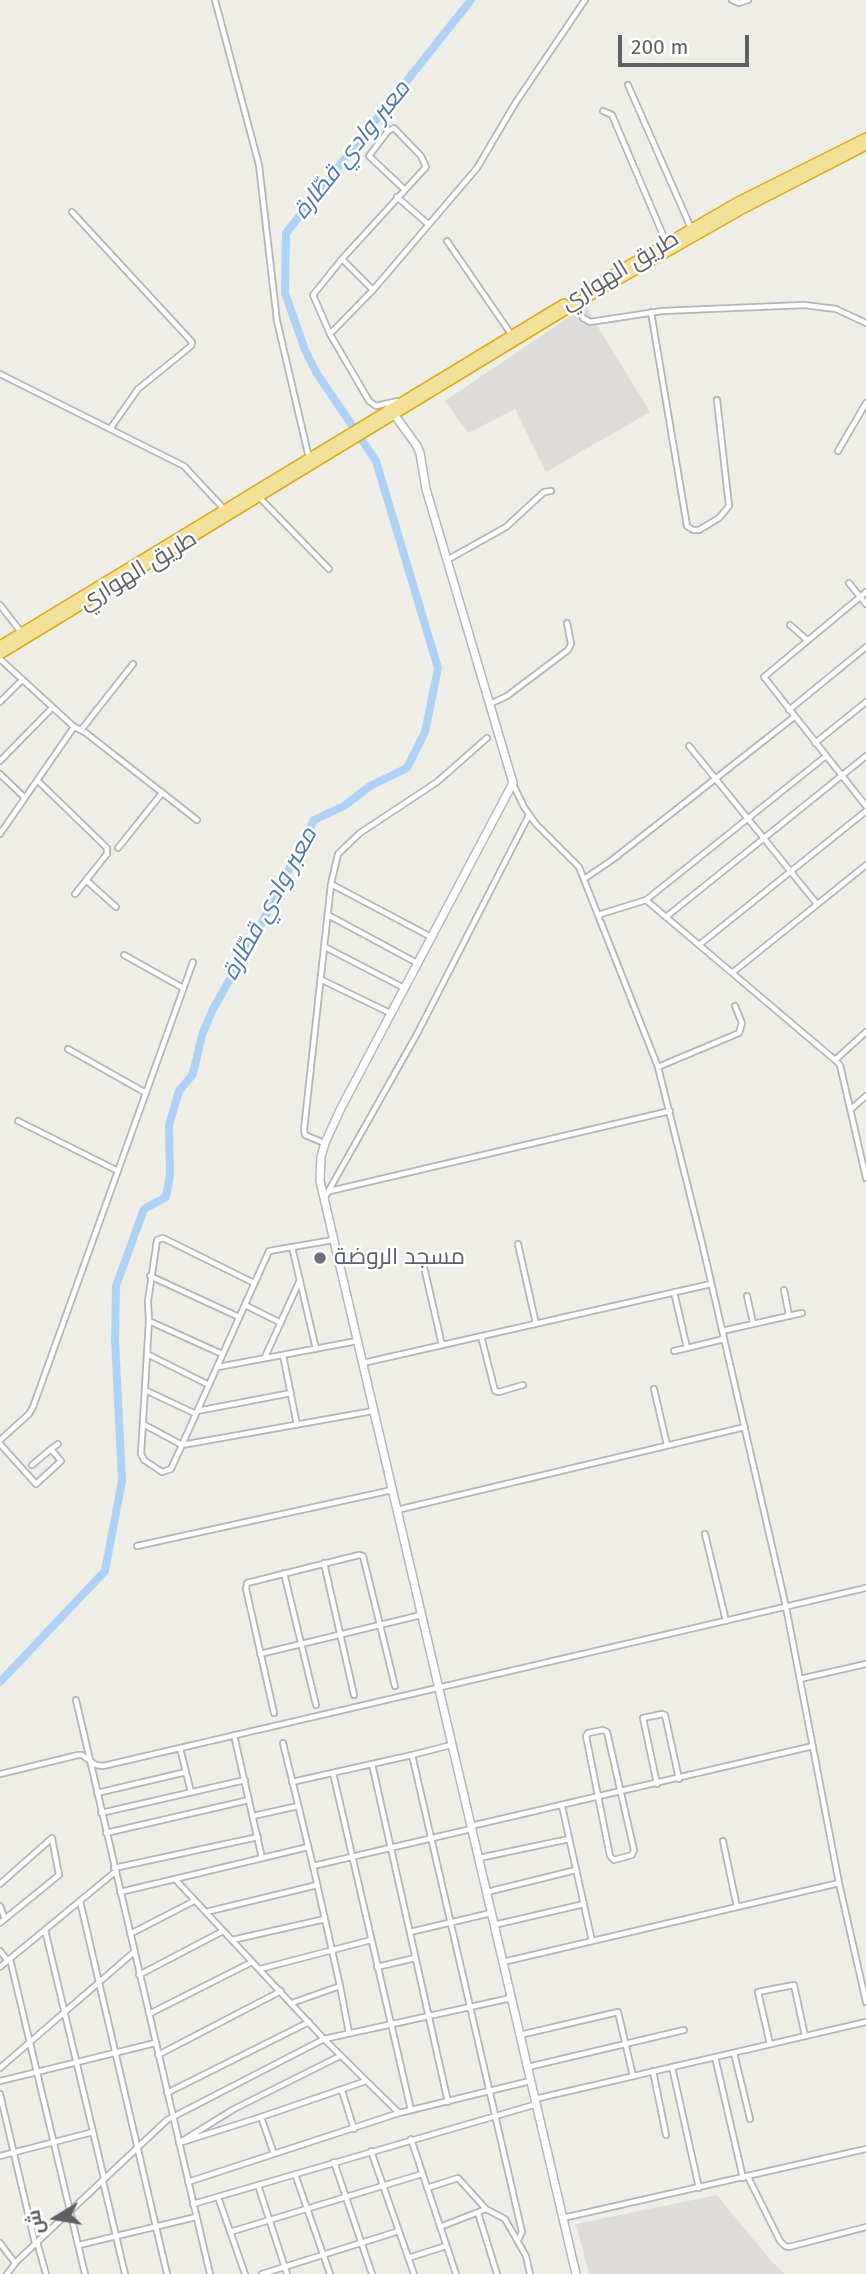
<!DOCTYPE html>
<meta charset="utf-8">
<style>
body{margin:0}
#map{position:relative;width:866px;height:2274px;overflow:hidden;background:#eeede6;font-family:"Fira Sans",Cairo,sans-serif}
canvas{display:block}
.north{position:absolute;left:21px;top:2183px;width:70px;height:70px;-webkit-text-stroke:5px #fff;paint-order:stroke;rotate:259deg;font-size:19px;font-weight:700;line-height:28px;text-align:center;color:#5e6065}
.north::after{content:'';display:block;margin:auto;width:24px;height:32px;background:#5e6065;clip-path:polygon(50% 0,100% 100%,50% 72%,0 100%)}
.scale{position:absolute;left:618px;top:35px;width:131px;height:32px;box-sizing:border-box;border:4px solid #5e6065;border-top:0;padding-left:9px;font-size:21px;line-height:24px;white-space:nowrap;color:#5e6065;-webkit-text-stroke:5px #fff;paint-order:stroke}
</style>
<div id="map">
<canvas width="866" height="2274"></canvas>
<div class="north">ش</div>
<div class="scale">200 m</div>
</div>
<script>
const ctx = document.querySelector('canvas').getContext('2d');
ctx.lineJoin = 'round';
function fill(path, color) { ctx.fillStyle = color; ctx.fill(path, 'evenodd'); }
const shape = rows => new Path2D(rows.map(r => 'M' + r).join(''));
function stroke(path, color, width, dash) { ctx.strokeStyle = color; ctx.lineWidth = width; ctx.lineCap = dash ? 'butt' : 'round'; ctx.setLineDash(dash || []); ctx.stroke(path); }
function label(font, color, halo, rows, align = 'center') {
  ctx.font = font + ' "Fira Sans",Cairo,sans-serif'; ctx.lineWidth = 5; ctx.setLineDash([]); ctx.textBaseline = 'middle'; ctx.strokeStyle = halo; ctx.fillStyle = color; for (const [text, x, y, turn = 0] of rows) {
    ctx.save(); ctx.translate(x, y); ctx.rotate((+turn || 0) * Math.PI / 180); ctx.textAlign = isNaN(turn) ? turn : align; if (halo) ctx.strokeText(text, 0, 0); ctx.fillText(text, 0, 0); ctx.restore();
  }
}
fill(shape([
 [585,306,650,412,546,472,515,409,468,433,445,401],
 [717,2195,771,2261,785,2274,589,2274,576,2224]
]), '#dddcd8');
stroke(shape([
 [0,1682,105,1571,122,1481,115,1340,116,1286,144,1209,166,1197,170,1175,169,1125,179,1091,193,1074,202,1035,213,1009,263,921,314,820,344,806,370,786,407,768,425,732,438,668,376,461,316,372,305,350,285,293,286,233,471,0]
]), '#aed2f6', 8);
const street = shape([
 [215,0,259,165,277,321,309,458],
 [732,0,739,3,748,0],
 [628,85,691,228],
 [603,111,612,115,666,242],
 [397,197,428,224],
 [72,212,192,342,191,346,138,389,110,429],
 [447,241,511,334],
 [342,259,373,290],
 [576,305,583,318,590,322,662,311,804,305,836,309,866,323],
 [651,312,687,526,693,530,699,530,719,518,729,506,717,400],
 [330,334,373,290,477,168,516,102,585,0],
 [0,374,184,466,224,509],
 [398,401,376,406,369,401,330,334,313,295,342,259,426,167,421,156,394,128,388,131,369,156,404,189],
 [838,451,866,403],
 [259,497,329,569],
 [447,560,506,527,544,492,551,491],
 [849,583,866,604],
 [866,592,764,677,866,806],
 [0,605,21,632],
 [790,625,807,640],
 [0,659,73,726,86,733,197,820],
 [0,702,22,680],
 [490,704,507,696,568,650,571,644,567,623],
 [789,710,866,647],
 [81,730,133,664],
 [815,743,866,702],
 [689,746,817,904],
 [0,761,52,708],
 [0,774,25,798],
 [38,781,107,848,107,854,75,894],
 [513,784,524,807,536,824,579,867,658,1067,702,1243,786,1607,839,1883,866,2002],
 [0,834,74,727],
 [118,848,162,793],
 [584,879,612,860,794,717],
 [86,880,116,907],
 [331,884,431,937],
 [646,900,826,756],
 [328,915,417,963],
 [598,915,646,900,835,1060,840,1065,866,1178],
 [666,917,866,756],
 [699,945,866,811],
 [325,947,404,988],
 [124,955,183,988],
 [732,973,866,865],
 [322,980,390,1013],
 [68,1049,146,1093],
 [835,1060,866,1032],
 [658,1067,739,1033,742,1023,735,1006],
 [851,1109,866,1096],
 [18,1121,118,1171],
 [324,1143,305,1135,304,1130,331,884,338,854,360,833,437,782,487,738],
 [330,1191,670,1111],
 [324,1199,417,1034,529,815],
 [518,1244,536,1324],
 [292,1247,316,1349],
 [424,1267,442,1345],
 [150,1276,239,1317],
 [254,1283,163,1238,157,1240,148,1301,149,1321,141,1454,144,1460,162,1472,171,1469,182,1445,269,1251,333,1240],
 [784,1290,789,1315],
 [674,1292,687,1348,724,1339],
 [747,1296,753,1323],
 [245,1305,281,1323],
 [149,1321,222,1354],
 [722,1331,802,1313],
 [481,1336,495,1391,499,1392,523,1385],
 [674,1351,687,1348],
 [147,1354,209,1385],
 [283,1355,297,1425],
 [265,1357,300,1280],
 [363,1363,711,1284],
 [218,1367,357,1341],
 [654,1389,667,1445],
 [145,1390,196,1414],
 [197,1411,291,1393],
 [143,1424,182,1445,373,1411],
 [0,1440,29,1414,33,1407,193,962],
 [0,1444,36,1484,61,1461,51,1449,32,1465],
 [51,1449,58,1444],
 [397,1510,745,1427],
 [705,1534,726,1621],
 [137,1546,392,1490],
 [324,1563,354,1695],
 [284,1573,316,1705],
 [260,1654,421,1615],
 [800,1679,866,1664],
 [76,1700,210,2274],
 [274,1713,246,1589,247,1583,359,1555,363,1556,395,1686],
 [603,1730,607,1732,634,1850,632,1855,614,1860,610,1856,586,1736,588,1733,603,1730],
 [234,1735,262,1858],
 [283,1743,313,1866],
 [180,1748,191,1792],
 [412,1755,451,1745],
 [372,1764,448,2102],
 [333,1773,411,2110],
 [0,1774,78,1755,82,1755,96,1765,103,1766,866,1588],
 [292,1782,412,1755,522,2232,518,2240],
 [657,1784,643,1718,662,1714,665,1715,679,1779],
 [97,1793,186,1772],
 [562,1806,592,1941],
 [101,1813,245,1780],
 [253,1816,298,1806],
 [471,1826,813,1746],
 [106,1833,249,1800],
 [723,1841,737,1907],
 [479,1858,569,1839],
 [114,1868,258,1837],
 [175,1879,308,1847],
 [0,1884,52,1838,59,1875,0,1923],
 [120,1892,175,1879,324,2039,399,2113],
 [487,1892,576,1870],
 [80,1901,167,2274],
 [0,1906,5,1919],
 [206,1912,317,1885],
 [494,1925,584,1904],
 [45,1930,104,2178],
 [410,1932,491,1913],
 [130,1934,194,1901],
 [232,1940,325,1919],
 [0,1951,8,1961],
 [10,1959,85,2274],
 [503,1962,839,1883],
 [0,1967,115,1872],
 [377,1967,415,1958],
 [260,1969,371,1940],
 [139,1975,223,1931],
 [340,1986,349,2033],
 [292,2003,340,1986,313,1866,471,1829],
 [149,2014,252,1962],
 [520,2035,618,2012,633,2076],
 [770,2044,758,1992,794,1985,805,2036],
 [734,2053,750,2119],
 [158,2055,281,1991],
 [340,2056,234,2109,179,2143,261,2117,366,2081],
 [715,2057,743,2178],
 [528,2067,684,2030],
 [672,2067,699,2188],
 [0,2068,134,1952],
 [653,2071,666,2135],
 [0,2081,155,2043],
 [342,2091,354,2129],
 [167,2093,309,2022],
 [0,2094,35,2243],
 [535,2099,866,2022],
 [261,2117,274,2154],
 [411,2139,456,2274],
 [371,2151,414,2274],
 [0,2156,93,2132],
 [334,2162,372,2274],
 [295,2174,330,2274],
 [748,2177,780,2241,785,2246,789,2247,866,2227],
 [103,2181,125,2274],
 [188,2182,399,2113,530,2081],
 [258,2185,287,2274],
 [427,2188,458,2178,486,2209,440,2227],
 [218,2197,245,2274],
 [193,2204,537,2104],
 [486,2209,505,2219,526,2256,530,2274],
 [478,2213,497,2274],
 [563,2218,866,2149],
 [230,2232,422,2174],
 [37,2242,46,2274],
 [0,2243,15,2263],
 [79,2245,196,2217],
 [408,2258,446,2246],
 [7,2274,17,2261,167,2120,324,2039,511,1998],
 [262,2274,399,2231]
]);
const secondary = shape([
 [394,414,417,446,420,453,426,489,513,783,341,1108,325,1143,321,1157,320,1181,576,2274]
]);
const highway = shape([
 [585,291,740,201,866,138],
 [0,646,564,304],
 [0,654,575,304,740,210,866,145]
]);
stroke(street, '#b3b5b9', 8);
stroke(secondary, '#b5b7bc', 10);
stroke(highway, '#dcab18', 12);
stroke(street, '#fff', 4.5);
stroke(secondary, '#fff', 7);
stroke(highway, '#f2e199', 9);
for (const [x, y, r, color] of [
 [320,1258,7,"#6b7280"]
]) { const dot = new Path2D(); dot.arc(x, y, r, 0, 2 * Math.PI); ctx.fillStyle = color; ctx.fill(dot); stroke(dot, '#fff', 2.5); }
label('23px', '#5e6065', '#fff', [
 ["طريق الهواري",620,271,-31],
 ["طريق الهواري",138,571,-31]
]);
label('23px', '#5b616d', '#fff', [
 ["مسجد الروضة",334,1258]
], 'left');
label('italic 24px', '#5078b0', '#fff', [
 ["معبر وادي قطّارة",352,150,-51],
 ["معبر وادي قطّارة",270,904,-61]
]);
</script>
